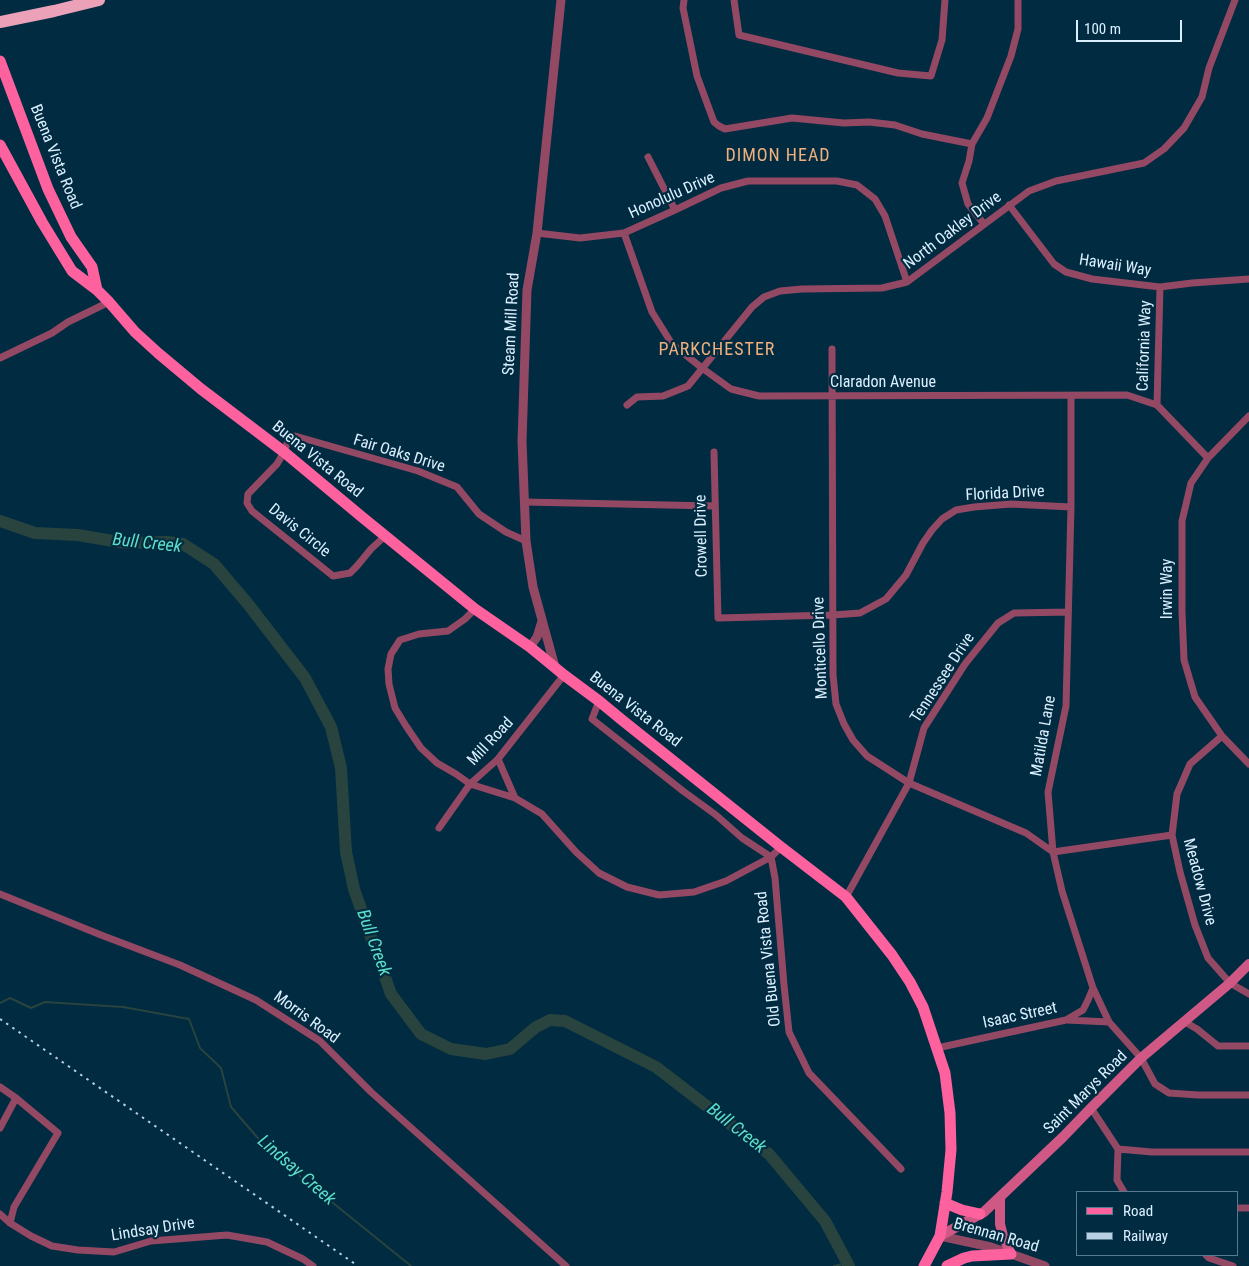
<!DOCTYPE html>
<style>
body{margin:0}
#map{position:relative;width:1249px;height:1266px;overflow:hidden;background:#012b41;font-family:"Roboto Condensed",sans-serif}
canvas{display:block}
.legend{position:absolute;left:1076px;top:1191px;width:162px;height:65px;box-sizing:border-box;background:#012b41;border:1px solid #587a8d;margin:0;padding:6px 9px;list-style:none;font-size:15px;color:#dbf0ff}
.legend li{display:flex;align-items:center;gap:10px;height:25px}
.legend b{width:25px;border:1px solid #587a8d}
.scale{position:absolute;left:1076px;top:20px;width:106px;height:22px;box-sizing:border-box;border:2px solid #dbf0ff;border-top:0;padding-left:6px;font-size:15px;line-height:18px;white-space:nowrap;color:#dbf0ff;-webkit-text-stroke:4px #012b41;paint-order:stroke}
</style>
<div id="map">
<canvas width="1249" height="1266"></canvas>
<ul class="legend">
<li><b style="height:6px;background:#fd629e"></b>Road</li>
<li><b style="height:6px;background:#b8d0e1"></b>Railway</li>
</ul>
<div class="scale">100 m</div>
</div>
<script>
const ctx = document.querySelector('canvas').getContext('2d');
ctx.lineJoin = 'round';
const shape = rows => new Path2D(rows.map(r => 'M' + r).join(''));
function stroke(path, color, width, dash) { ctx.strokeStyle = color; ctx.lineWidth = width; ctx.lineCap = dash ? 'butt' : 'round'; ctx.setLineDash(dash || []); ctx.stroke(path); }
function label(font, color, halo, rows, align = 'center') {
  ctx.font = font + ' "Roboto Condensed",sans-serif'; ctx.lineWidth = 4.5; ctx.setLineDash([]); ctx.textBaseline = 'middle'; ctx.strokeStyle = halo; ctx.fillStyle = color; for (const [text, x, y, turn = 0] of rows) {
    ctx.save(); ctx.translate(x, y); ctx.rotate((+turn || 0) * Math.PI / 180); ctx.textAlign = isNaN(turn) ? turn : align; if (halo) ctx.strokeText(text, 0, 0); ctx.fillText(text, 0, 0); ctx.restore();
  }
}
stroke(shape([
 [0,1003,10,998,31,1008,45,1002,123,1007,189,1019,200,1048,221,1068,231,1107,270,1152,411,1266],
 [834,1266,847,1263]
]), '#29443e', 2);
stroke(shape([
 [0,521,35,533,78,535,125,543,167,542,183,544,214,564,248,604,305,678,331,727,341,768,346,852,354,889,391,994,421,1034,451,1049,486,1054,510,1049,536,1027,550,1020,565,1021,656,1067,769,1154,825,1221,849,1266]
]), '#29443e', 12);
stroke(shape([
 [684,0,683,8,697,76,714,122,719,126,725,129,792,118,844,123,869,122,895,125,922,134,972,144],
 [734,0,739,35,898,73,931,76,942,40,945,0],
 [648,157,675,210],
 [1009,205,1054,264,1066,272,1092,279,1160,287,1192,283,1249,279],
 [984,224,968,204,962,183,969,161,972,144,987,118,1011,56,1018,29,1018,0],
 [537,233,580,238,624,233,675,210,721,188,748,181,837,181,857,185,875,199,885,216,907,282],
 [624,233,652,312,672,344,702,368,731,389,759,396,1127,395,1157,405,1208,458],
 [832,349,833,675,836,704,844,724,853,740,867,756,909,783,1026,833,1053,852,1172,835],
 [0,358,52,333,68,322,109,302],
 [1071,396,1071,507,1066,706,1048,792,1053,852,1062,891,1093,988,1109,1022,1141,1058,1155,1084,1169,1093,1198,1095,1249,1095],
 [627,405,637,397,663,396,688,386,752,307,764,297,780,291,802,289,882,288,907,282,1029,191,1056,181,1144,163,1164,149,1184,128,1202,97,1209,68,1235,0],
 [1157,405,1160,287],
 [1249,416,1208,458,1191,483,1182,521,1182,612,1184,660,1195,697,1222,736,1249,764],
 [714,452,718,618,833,615,860,613,886,599,906,575,923,543,932,530,942,519,956,510,974,507,1011,504,1071,507],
 [524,502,715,506],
 [385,536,371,549,357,566,350,573,333,576,252,511,247,503,248,494,277,464,284,452,288,441,295,436,418,471,457,487,479,514,506,532,526,541],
 [475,609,465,619,448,631,419,634,400,640,391,654,388,669,389,684,395,708,406,726,421,748,437,763,456,774,470,784,515,798],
 [599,701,592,719,683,791,716,815,742,838,771,857],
 [1222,736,1190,764,1177,794,1172,835,1180,872,1195,925,1208,958,1230,983,1249,994],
 [498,759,515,798,542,814,576,852,599,873,627,887,659,895,694,892,726,881,771,857,781,847],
 [439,828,470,784,498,759,564,675],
 [771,857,775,878,784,985,789,1032,809,1073,901,1169],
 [0,894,101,935,180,965,256,1000,320,1041,371,1092,566,1266],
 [846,897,909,783,924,728,965,664,998,623,1014,613,1068,612],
 [1067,1020,1109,1022],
 [1185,1022,1197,1029,1218,1046,1249,1046],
 [937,1048,1066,1020,1083,1010,1088,1000,1093,988],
 [0,1087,16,1098,58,1133,14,1207,10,1223],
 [1091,1108,1118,1149,1152,1152,1249,1152],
 [0,1128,16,1098],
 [1118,1149,1117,1180,1124,1192],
 [1238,1208,1249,1208],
 [0,1214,10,1223,31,1236,52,1246,78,1250,114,1252,151,1241,227,1235,267,1242,303,1259,313,1266],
 [1206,1255,1209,1258,1233,1266]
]), '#934963', 7);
stroke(shape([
 [530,647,537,637,542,621],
 [555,667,533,587,526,541,522,441,527,290,537,233,561,0],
 [940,1236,991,1247,1045,1266]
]), '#934963', 9);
stroke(shape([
 [1000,1197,1000,1224,1003,1236,1011,1254],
 [940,1236,984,1212,1063,1137,1091,1108,1141,1058,1230,983,1249,964]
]), '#cf5884', 10);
stroke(shape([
 [0,61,48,189,71,237,92,267,97,290],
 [0,145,42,222,72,271,97,290,109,302,135,332,158,353,201,389,284,452,362,517,475,609,530,647,564,675,599,701,622,720,781,847,846,897,892,955,910,982,923,1007,945,1073,950,1113,951,1150,947,1192,940,1236,924,1266],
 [945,1203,962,1210,980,1214],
 [947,1266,964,1258,972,1256,1011,1254]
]), '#fd629e', 11);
stroke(shape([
 [0,22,54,11,99,0]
]), '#eba1b8', 12);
stroke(shape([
 [0,1019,358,1266]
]), '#b8d0e1', 2, [2.5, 5]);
label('16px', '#dbf0ff', '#012b41', [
 ["Buena Vista Road",55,157,68],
 ["Honolulu Drive",672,196,-24],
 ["North Oakley Drive",953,231,-37],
 ["Hawaii Way",1115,266,9],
 ["Steam Mill Road",512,324,-87],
 ["California Way",1145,346,-88],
 ["Claradon Avenue",883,383],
 ["Fair Oaks Drive",399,454,17],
 ["Buena Vista Road",317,460,39],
 ["Florida Drive",1005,494,-3],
 ["Davis Circle",299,531,39],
 ["Crowell Drive",702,536,-91],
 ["Irwin Way",1168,589,-90],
 ["Monticello Drive",821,648,-92],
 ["Tennessee Drive",943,678,-57],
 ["Buena Vista Road",635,710,38],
 ["Matilda Lane",1044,736,-80],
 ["Mill Road",491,742,-47],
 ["Meadow Drive",1199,882,75],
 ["Old Buena Vista Road",769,959,-96],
 ["Isaac Street",1020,1016,-12],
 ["Morris Road",306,1018,36],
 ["Saint Marys Road",1086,1093,-45],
 ["Lindsay Drive",153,1230,-9],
 ["Brennan Road",996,1236,16]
]);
ctx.letterSpacing = '1px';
label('18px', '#efb07d', '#012b41', [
 ["DIMON HEAD",778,156],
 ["PARKCHESTER",717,350]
]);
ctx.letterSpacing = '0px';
label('italic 18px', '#5cdec7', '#012b41', [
 ["Bull Creek",147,544,6],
 ["Bull Creek",373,943,70],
 ["Bull Creek",736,1129,38],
 ["Lindsay Creek",296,1171,41]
]);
</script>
